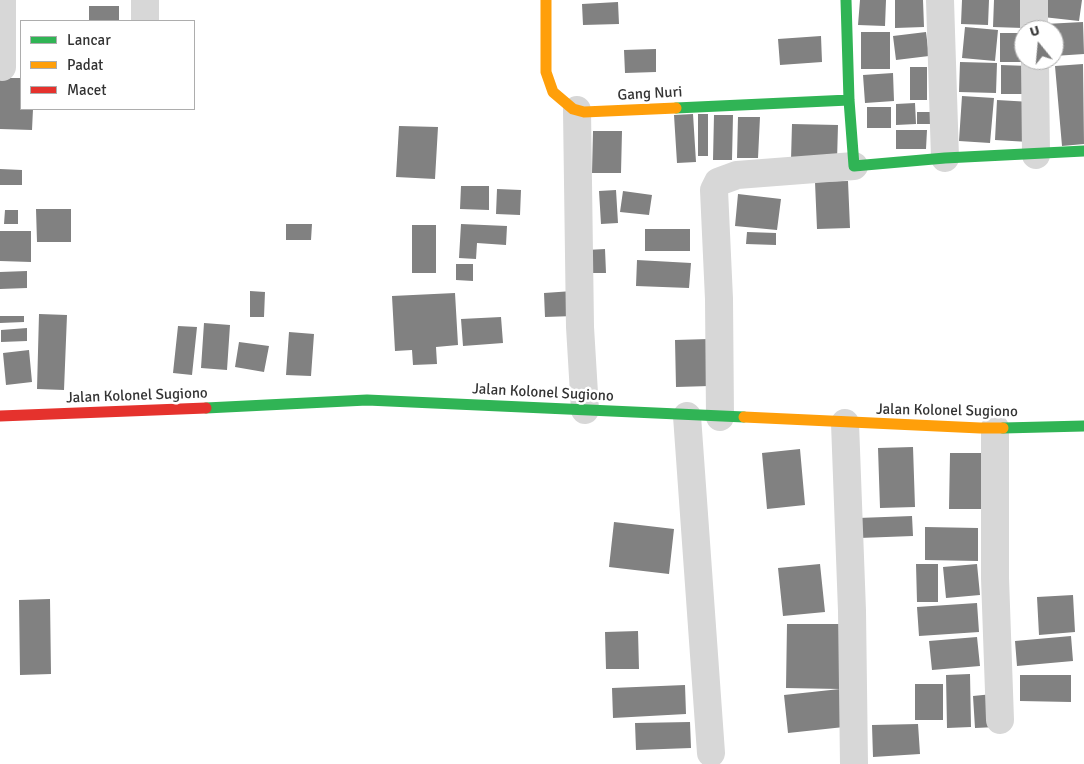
<!DOCTYPE html>
<style>
body{margin:0}
#map{position:relative;width:1084px;height:764px;overflow:hidden;background:#fff;font-family:Signika,sans-serif}
canvas{display:block}
.legend{position:absolute;left:20px;top:20px;width:175px;height:90px;box-sizing:border-box;background:#fff;border:1px solid #adadad;margin:0;padding:6px 9px;list-style:none;font-size:15px;color:#333}
.legend li{display:flex;align-items:center;gap:10px;height:25px}
.legend b{width:25px;border:1px solid #adadad}
.north{position:absolute;left:1014px;top:20px;width:50px;height:50px;box-sizing:border-box;background:#fff;border:1px solid #adadad;border-radius:50%;rotate:343deg;font-size:14px;font-weight:700;line-height:20px;text-align:center;color:#333}
.north::after{content:'';display:block;margin:auto;width:18px;height:22px;background:#7a7a7a;clip-path:polygon(50% 0,100% 100%,50% 72%,0 100%)}
</style>
<div id="map">
<canvas width="1084" height="764"></canvas>
<ul class="legend">
<li><b style="height:6px;background:#30b455"></b>Lancar</li>
<li><b style="height:6px;background:#ff9f0a"></b>Padat</li>
<li><b style="height:6px;background:#e5322d"></b>Macet</li>
</ul>
<div class="north">U</div>
</div>
<script>
const ctx = document.querySelector('canvas').getContext('2d');
ctx.lineJoin = 'round';
function fill(path, color) { ctx.fillStyle = color; ctx.fill(path, 'evenodd'); }
const shape = rows => new Path2D(rows.map(r => 'M' + r).join(''));
function stroke(path, color, width, dash) { ctx.strokeStyle = color; ctx.lineWidth = width; ctx.lineCap = dash ? 'butt' : 'round'; ctx.setLineDash(dash || []); ctx.stroke(path); }
function label(font, color, halo, rows, align = 'center') {
  ctx.font = font + ' Signika,sans-serif'; ctx.lineWidth = 5; ctx.setLineDash([]); ctx.textBaseline = 'middle'; ctx.strokeStyle = halo; ctx.fillStyle = color; for (const [text, x, y, turn = 0] of rows) {
    ctx.save(); ctx.translate(x, y); ctx.rotate((+turn || 0) * Math.PI / 180); ctx.textAlign = isNaN(turn) ? turn : align; if (halo) ctx.strokeText(text, 0, 0); ctx.fillText(text, 0, 0); ctx.restore();
  }
}
fill(shape([
 [860,0,886,0,885,26,858,25],
 [895,0,923,0,924,27,895,28],
 [962,0,989,0,988,25,961,24],
 [994,0,1025,0,1023,28,993,27],
 [1045,0,1082,0,1079,21,1043,17],
 [618,2,619,24,583,25,582,4],
 [89,6,119,6,119,21,89,21],
 [1083,22,1084,54,1054,56,1054,30,1045,30,1045,24],
 [965,27,998,30,995,61,962,58],
 [861,32,890,32,890,69,861,69],
 [926,32,929,56,896,60,893,36],
 [1000,33,1024,33,1024,60,1029,62,1000,62],
 [821,36,822,62,780,65,778,39],
 [656,49,656,72,625,73,624,50],
 [960,62,997,63,996,93,959,92],
 [1083,64,1084,144,1062,146,1055,66],
 [1001,65,1029,66,1029,94,1001,94],
 [910,67,927,67,927,100,910,100],
 [893,73,894,101,865,103,863,75],
 [0,78,21,78,21,109,33,109,32,130,0,129],
 [962,96,994,98,990,143,959,141],
 [997,100,1031,102,1029,142,995,140],
 [915,103,916,124,896,125,896,104],
 [867,107,891,107,891,128,867,128],
 [917,112,936,112,936,124,917,124],
 [693,114,696,162,677,163,674,115],
 [698,114,708,114,708,156,698,156],
 [714,115,733,115,732,160,713,160],
 [738,117,760,117,758,158,737,158],
 [792,124,838,125,837,161,791,160],
 [399,126,438,127,435,179,396,177],
 [896,130,927,130,926,149,896,149],
 [593,131,622,131,621,173,592,173],
 [0,169,22,170,22,185,0,185],
 [848,181,850,228,817,229,815,182],
 [461,186,489,186,489,210,460,209],
 [497,189,521,190,520,215,496,214],
 [616,190,618,223,601,224,599,191],
 [623,191,652,195,649,215,620,212],
 [738,194,781,199,777,230,735,226],
 [36,209,71,209,71,242,37,242],
 [5,210,18,210,18,224,4,224],
 [286,224,312,224,311,240,286,240],
 [461,224,507,226,506,245,477,243,476,259,459,258],
 [412,225,436,225,436,273,412,273],
 [645,229,690,229,690,251,645,251],
 [0,231,31,231,31,262,0,261],
 [747,232,776,233,776,245,746,244],
 [605,249,606,273,588,273,587,250],
 [637,260,691,263,689,288,636,286],
 [456,264,473,264,473,281,456,280],
 [27,271,27,288,0,289,0,272],
 [250,291,265,292,264,317,250,317],
 [573,291,574,316,545,317,544,293],
 [455,293,458,345,436,347,437,364,413,365,412,350,395,351,392,296],
 [39,314,67,315,64,390,37,389],
 [0,316,24,316,24,322,0,323],
 [501,317,503,343,463,346,461,319],
 [204,323,230,325,227,370,201,368],
 [178,326,197,327,192,375,173,373],
 [27,328,27,341,1,342,1,330],
 [289,332,314,334,311,376,286,375],
 [709,339,710,386,676,387,675,340],
 [239,342,269,346,264,372,235,367],
 [29,350,32,382,6,385,3,353],
 [913,447,915,507,880,508,878,448],
 [800,449,805,505,767,509,762,453],
 [950,453,984,453,983,509,949,509],
 [912,516,913,536,859,538,858,518],
 [614,522,674,529,669,574,609,567],
 [925,527,978,528,978,561,925,560],
 [820,564,825,612,783,616,778,568],
 [916,564,938,564,938,602,917,602],
 [977,564,980,595,946,598,943,567],
 [1073,595,1075,632,1039,635,1037,597],
 [50,599,51,674,20,675,19,600],
 [977,603,979,632,919,636,917,607],
 [787,624,841,624,840,689,786,688],
 [638,631,639,669,606,669,605,632],
 [1071,636,1073,661,1017,666,1015,641],
 [977,637,980,666,932,670,929,641],
 [970,674,971,727,947,728,946,675],
 [1020,675,1071,675,1071,702,1020,701],
 [915,684,943,684,943,720,915,720],
 [685,685,686,714,613,718,612,688],
 [840,689,844,727,788,733,784,695],
 [993,694,996,727,975,728,973,696],
 [690,722,691,748,636,750,635,723],
 [918,724,920,754,873,757,872,725]
]), '#818181');
stroke(shape([
 [940,0,945,158],
 [1034,0,1034,30],
 [145,21,145,0],
 [1035,60,1036,155],
 [2,67,2,0],
 [577,110,580,327,585,410],
 [687,416,711,753],
 [720,417,719,299,714,190,718,182,737,175,854,166],
 [845,423,852,611,854,764],
 [995,428,995,578,1000,720]
]), '#d7d7d7', 28);
stroke(shape([
 [846,0,849,100,854,166,945,158,1084,151],
 [676,108,849,100],
 [206,408,367,400,744,417],
 [1003,428,1084,426]
]), '#30b455', 11);
stroke(shape([
 [546,0,546,72,553,92,573,109,584,112,676,108],
 [744,417,980,428,1003,428]
]), '#ff9f0a', 11);
stroke(shape([
 [0,416,206,408]
]), '#e5322d', 11);
label('15px', '#333', '#fff', [
 ["Gang Nuri",650,94,-3],
 ["Jalan Kolonel Sugiono",543,393,3],
 ["Jalan Kolonel Sugiono",137,396,-2],
 ["Jalan Kolonel Sugiono",947,411,1]
]);
</script>
